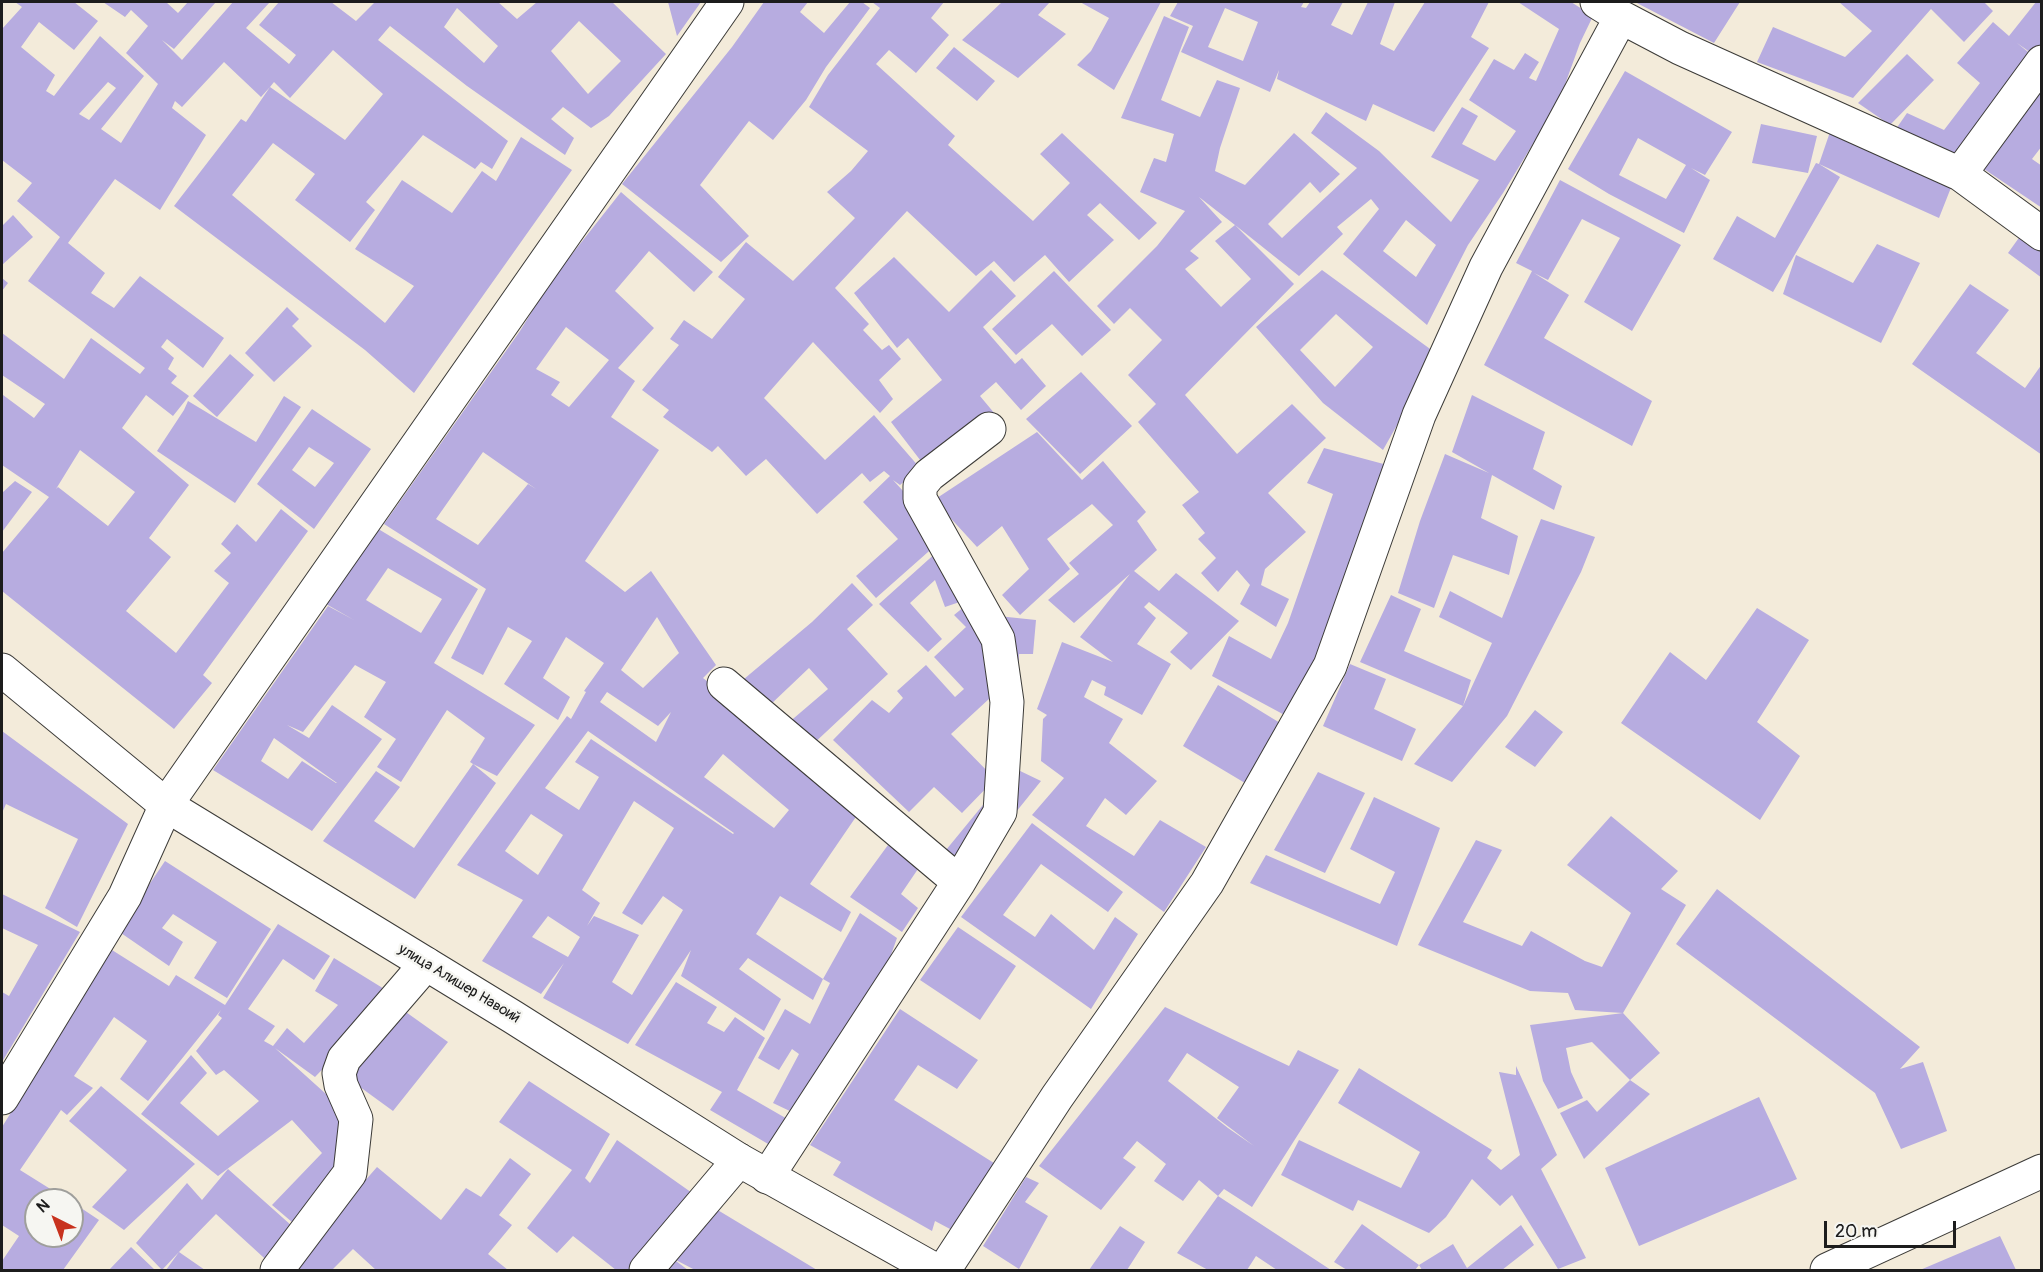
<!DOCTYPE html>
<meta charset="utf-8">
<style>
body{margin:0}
#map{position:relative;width:2043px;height:1272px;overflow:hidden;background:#f3ebda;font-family:Pangolin,sans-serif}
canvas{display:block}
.frame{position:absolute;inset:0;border:3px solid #1c1c1c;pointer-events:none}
.north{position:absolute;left:24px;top:1188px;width:60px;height:60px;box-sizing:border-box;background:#f6f6f2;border:2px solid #9f9f9c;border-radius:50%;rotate:318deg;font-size:16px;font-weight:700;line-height:24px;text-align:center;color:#1c1c1c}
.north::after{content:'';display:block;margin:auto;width:21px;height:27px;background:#c8321e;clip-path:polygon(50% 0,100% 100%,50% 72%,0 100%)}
.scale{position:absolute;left:1824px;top:1221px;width:132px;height:27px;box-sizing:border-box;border:3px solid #1c1c1c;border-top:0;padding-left:8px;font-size:18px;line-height:21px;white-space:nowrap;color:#1c1c1c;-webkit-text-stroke:4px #f6f6f2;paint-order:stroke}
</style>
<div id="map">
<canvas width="2043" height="1272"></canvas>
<div class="frame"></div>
<div class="north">N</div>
<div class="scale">20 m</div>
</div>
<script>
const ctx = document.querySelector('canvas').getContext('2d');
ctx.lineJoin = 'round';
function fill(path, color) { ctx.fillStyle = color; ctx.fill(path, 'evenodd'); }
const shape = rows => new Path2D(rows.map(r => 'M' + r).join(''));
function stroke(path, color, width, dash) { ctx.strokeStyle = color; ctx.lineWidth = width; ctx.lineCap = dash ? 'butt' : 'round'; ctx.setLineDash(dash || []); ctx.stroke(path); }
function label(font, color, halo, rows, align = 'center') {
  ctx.font = font + ' Pangolin,sans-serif'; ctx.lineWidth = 5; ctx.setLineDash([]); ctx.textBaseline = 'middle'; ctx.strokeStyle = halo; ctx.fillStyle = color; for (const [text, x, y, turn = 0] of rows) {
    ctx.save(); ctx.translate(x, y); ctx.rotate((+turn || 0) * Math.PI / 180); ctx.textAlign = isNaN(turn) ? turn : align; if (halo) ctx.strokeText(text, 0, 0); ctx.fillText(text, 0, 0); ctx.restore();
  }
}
fill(shape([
 [15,2,74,2,98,21,74,50,39,22,21,47,55,75,46,91,54,96,100,36,144,76,101,129,121,143,158,84,126,53,148,26,131,10,125,17,103,2,166,2,178,13,188,2,216,2,174,49,162,40,182,60,233,2,270,2,246,28,289,64,296,55,259,25,279,2,331,2,356,21,375,2,498,2,517,19,537,2,612,2,666,54,609,116,591,128,563,107,551,119,574,138,565,155,467,86,390,26,378,40,508,141,492,169,481,162,475,169,423,135,366,202,375,210,350,242,295,200,315,174,273,143,232,195,385,323,414,286,355,249,402,180,452,213,482,171,496,181,521,137,572,170,414,393,365,350,174,206,241,119,246,122,270,87,261,97,224,62,182,107,175,101,172,108,206,135,160,210,115,179,68,243,105,273,91,293,114,308,140,276,224,338,203,368,167,339,161,347,174,358,168,369,177,376,171,383,189,396,173,416,146,395,122,428,189,485,149,538,171,557,126,611,176,653,229,583,214,571,231,553,221,544,237,524,256,542,281,509,308,531,203,675,212,683,174,729,2,591,2,553,49,497,2,465,2,398,3,395,34,418,45,404,2,375,2,333,64,379,91,338,140,374,145,368,28,281,60,237,17,201,32,183,2,160,2,29,22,7],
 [457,8,498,46,484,63,444,27],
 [579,21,621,61,588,94,551,51],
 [333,50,383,94,345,140,270,87,274,82,290,98],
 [108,82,116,88,89,120,79,114],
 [80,450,135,492,108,526,58,487,56,489],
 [668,2,701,2,677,36],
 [764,2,808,2,800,12,824,33,850,2,862,2,870,8,826,67,806,100,773,140,749,121,700,185,749,236,721,262,622,184,732,47],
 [872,2,944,2,931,18,949,35,916,73,889,50,876,64,955,136,948,145,1033,221,1070,183,1040,154,1062,133,1157,223,1139,240,1100,203,1087,215,1114,240,1069,282,1045,255,1014,282,994,261,976,276,907,211,835,288,869,324,863,330,882,350,889,345,901,359,879,380,893,399,880,413,813,342,764,398,825,460,874,415,920,468,900,485,893,480,945,537,876,598,856,576,898,539,863,502,890,476,884,471,870,482,862,473,817,514,766,459,746,476,718,446,712,452,663,417,669,410,642,390,679,345,670,339,684,320,712,339,745,299,718,277,746,242,793,281,855,218,827,192,851,171,868,151,809,107,828,75,880,8],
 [1002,2,1050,2,1038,15,1066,34,1018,78,962,40],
 [1080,2,1161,2,1114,90,1077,65,1091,51,1109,18],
 [1178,2,1304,2,1301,7,1306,8,1310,2,1343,2,1331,25,1352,35,1368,2,1395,2,1380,44,1394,51,1425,2,1489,2,1471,37,1489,48,1434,132,1373,104,1366,121,1277,79,1279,70,1270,92,1181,52,1193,26,1170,16],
 [1225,8,1258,22,1243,61,1208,47],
 [1518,2,1571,2,1593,16,1580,43,1559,101,1503,193,1468,245,1427,325,1343,254,1379,209,1371,199,1337,227,1343,234,1299,276,1235,225,1294,284,1185,395,1237,454,1292,404,1326,438,1268,493,1306,532,1265,569,1261,585,1289,599,1276,627,1240,604,1250,585,1237,570,1218,592,1201,573,1216,558,1198,539,1205,533,1182,505,1199,492,1138,422,1156,404,1128,375,1162,340,1130,308,1114,324,1097,306,1157,246,1185,211,1140,192,1154,158,1166,162,1174,134,1121,118,1164,16,1189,27,1161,100,1200,117,1217,80,1240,88,1220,148,1215,171,1245,185,1294,133,1340,174,1320,193,1310,182,1268,224,1282,238,1357,168,1311,133,1326,112,1379,151,1451,222,1479,180,1431,157,1462,107,1478,116,1462,144,1495,161,1516,131,1469,100,1494,59,1514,70,1525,53,1539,62,1529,78,1536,81,1559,29],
 [1199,197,1235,225,1215,241,1251,279,1221,307,1185,269,1199,258,1190,251,1222,222],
 [1406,220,1436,245,1416,277,1383,251],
 [1635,2,1740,2,1714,43],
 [1839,2,1984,2,1993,11,1964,42,1931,9,1853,98,1757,62,1773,27,1845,57,1872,31],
 [2036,2,2042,2,2042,46,2034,55,2017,43,2033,56,1965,151,1947,154,1896,129,1907,113,1944,130,1980,83,1957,63,1993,22,2009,36],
 [954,47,995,81,977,101,936,68],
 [1907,54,1934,80,1890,125,1858,103],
 [1625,71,1732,132,1705,175,1691,168,1710,180,1684,233,1609,194,1568,169],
 [1638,138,1686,165,1666,199,1619,175],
 [2042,88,2042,146,2032,159,2042,166,2042,208,1981,167],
 [1761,124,1817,136,1808,173,1752,163],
 [1830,132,1952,185,1939,218,1819,164,1840,177,1773,292,1713,259,1737,216,1775,238,1816,163,1819,164],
 [1560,180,1681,245,1632,331,1584,302,1620,238,1582,219,1548,280,1534,273,1569,295,1544,338,1652,401,1632,446,1484,365,1532,271,1516,263],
 [621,192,713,272,694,292,649,251,615,291,654,328,618,368,635,381,611,417,659,450,585,561,625,592,651,571,716,665,703,678,789,745,862,808,810,884,851,912,841,932,780,896,756,934,823,979,813,1000,748,958,739,969,781,999,764,1031,681,976,691,950,628,1044,543,998,564,963,541,994,482,961,523,900,457,865,567,716,571,719,586,692,584,691,604,663,566,637,543,678,570,697,558,720,504,684,532,641,508,627,483,675,451,658,486,589,384,524,520,331,550,282],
 [566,327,609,360,569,407,551,395,560,382,536,369],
 [483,452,536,489,528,484,478,545,436,519],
 [657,617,679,653,643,688,621,670],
 [607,692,658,726,671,712,656,742,600,702],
 [588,731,734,833,733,834,591,739,575,762,599,777,579,810,545,788],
 [723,754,789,810,774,828,704,777],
 [634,801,674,828,622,913,642,925,663,896,683,910,632,995,612,982,639,935,594,916,587,926,600,903,582,890],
 [531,814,563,835,538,875,505,851],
 [548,916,580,937,568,957,532,937],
 [13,215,33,237,2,265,2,226],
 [2031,221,2042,230,2042,278,2008,253],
 [1877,244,1920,263,1881,343,1783,294,1796,255,1853,283],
 [894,257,949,312,991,270,1016,296,983,327,1015,364,1022,358,1046,386,1021,410,996,382,980,396,995,414,927,469,891,422,942,380,908,338,897,348,854,293],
 [1322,270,1437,354,1383,450,1323,403,1256,327],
 [1336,314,1373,347,1335,387,1300,350],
 [1054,271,1111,330,1082,356,1052,324,1016,355,992,329],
 [2,278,8,283,2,291],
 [1970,284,2009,310,1976,353,2025,388,2042,364,2042,455,1912,364],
 [287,307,299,319,292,326,312,346,274,382,245,353],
 [230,354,254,375,217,417,193,396],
 [1081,372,1132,426,1080,474,1026,419],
 [1472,395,1545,432,1533,469,1562,486,1554,510,1492,475,1481,518,1518,536,1509,575,1453,555,1434,608,1398,593,1420,521,1445,454,1489,473,1452,452],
 [284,396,301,407,235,503,157,451,184,410,188,401,256,442],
 [312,409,371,449,314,529,257,484],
 [309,447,334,463,315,487,292,470],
 [1037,432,1082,480,1103,461,1146,512,1137,521,1157,550,1134,571,1159,591,1176,573,1239,621,1191,670,1170,652,1188,633,1149,602,1144,607,1156,618,1137,644,1171,664,1142,715,1104,695,1106,687,1092,680,1084,697,1123,719,1109,743,1157,781,1126,815,1105,798,1086,826,1134,856,1160,820,1206,847,1164,912,1032,815,1064,778,1041,761,1043,719,1047,715,1037,709,1062,642,1113,662,1080,637,1130,574,1074,623,1048,600,1079,574,1069,563,1113,525,1092,504,1047,539,1070,569,1020,615,1002,595,1029,569,1002,526,977,547,934,500],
 [1324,448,1391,466,1292,719,1212,676,1229,636,1271,659,1288,623,1333,494,1307,483],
 [15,481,32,492,2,532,2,493],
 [1541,519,1595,537,1581,572,1507,716,1452,782,1414,764,1463,706,1360,662,1391,595,1421,609,1404,651,1471,680,1463,706,1492,643,1439,617,1450,591,1502,618],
 [375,527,478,589,434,663,535,725,497,776,473,764,496,783,415,899,323,841,376,771,400,787,374,821,414,848,473,764,470,762,485,738,447,710,401,782,377,767,396,739,364,717,386,682,355,665,303,732,287,725,309,738,332,705,382,739,312,831,213,770,328,606,354,620,326,604],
 [388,568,442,599,421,633,366,600],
 [274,738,337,783,336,783,302,761,288,779,261,761],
 [948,542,974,597,945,607,935,580,910,603,942,639,928,652,879,604],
 [852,583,873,605,847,629,888,674,810,747,787,724,828,689,809,668,769,706,744,679,812,622],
 [980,594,998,616,1036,620,1033,654,1019,654,1016,769,1041,781,970,869,946,850,1005,778,992,770,990,698,951,734,995,779,962,813,934,787,909,812,833,740,872,700,889,713,903,698,897,691,926,665,955,697,964,689,934,657,966,627,954,615],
 [1757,608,1809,640,1757,722,1800,756,1760,820,1621,723,1670,652,1706,680],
 [1350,664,1386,679,1374,709,1416,729,1402,761,1323,726],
 [1218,685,1285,726,1255,789,1183,746],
 [1535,710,1563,732,1535,767,1505,747],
 [2,731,128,824,77,927,45,908,78,839,6,804,2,813],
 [1318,772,1365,793,1325,873,1274,850],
 [1374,797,1440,828,1397,946,1250,883,1266,855,1380,904,1395,872,1350,849],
 [1611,816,1678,871,1661,889,1686,905,1623,1013,1660,1053,1630,1080,1650,1094,1584,1159,1560,1113,1587,1100,1597,1112,1630,1080,1592,1042,1566,1048,1571,1072,1583,1098,1558,1109,1543,1081,1530,1025,1623,1013,1575,1010,1568,993,1530,991,1418,945,1476,840,1502,850,1463,922,1522,946,1531,931,1585,961,1602,967,1631,913,1567,865],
 [1032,823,1123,892,1108,912,1041,864,1003,915,1035,937,1051,914,1094,950,1115,917,1138,934,1091,1009,961,917],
 [888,845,920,866,901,894,918,908,902,932,850,897],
 [165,861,271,929,227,998,194,978,217,942,173,914,162,928,183,942,169,966,118,931],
 [1717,889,1920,1047,1900,1069,1923,1062,1947,1131,1901,1149,1875,1093,1676,944],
 [2,894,80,932,2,1062,2,992,9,996,38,945,2,928],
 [860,913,897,938,873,1005,794,1113,773,1103,799,1054,792,1049,779,1070,758,1058,785,1009,810,1024,830,983,823,979],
 [278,924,330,956,314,980,283,959,248,1009,275,1026,264,1041,273,1046,287,1028,304,1043,338,1005,315,991,334,958,394,995,315,1077,275,1048,326,1094,353,1104,352,1157,299,1228,272,1205,322,1153,292,1120,218,1176,141,1114,191,1055,207,1073,180,1103,218,1136,259,1101,224,1070,216,1075,196,1051,222,1018,218,1015,221,1010,148,1101,120,1079,147,1041,114,1017,74,1076,93,1088,67,1115,61,1110,20,1170,68,1200,36,1200,36,1236,72,1236,72,1202,99,1220,63,1270,2,1270,2,1261,19,1236,2,1225,2,1127,112,950,169,986,176,975,225,1005],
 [958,927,1016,966,980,1020,920,980],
 [676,982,717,1007,707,1023,724,1032,735,1017,765,1038,737,1090,789,1120,775,1148,710,1110,722,1092,635,1045],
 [1165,1007,1289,1066,1298,1050,1339,1070,1252,1207,1224,1189,1218,1196,1331,1270,1277,1270,1256,1256,1247,1270,1208,1270,1177,1253,1218,1196,1199,1180,1183,1201,1154,1181,1166,1164,1137,1141,1123,1158,1136,1167,1101,1210,1039,1166],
 [1187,1053,1239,1087,1217,1118,1254,1146,1228,1128,1168,1081],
 [900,1009,978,1060,957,1089,918,1065,894,1100,1005,1170,965,1237,935,1221,932,1231,833,1175,841,1162,810,1145],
 [403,1010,448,1042,393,1111,349,1079],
 [1516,1066,1557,1155,1541,1169,1586,1258,1558,1269,1512,1195,1500,1206,1472,1179,1446,1217,1429,1233,1358,1200,1353,1211,1281,1175,1299,1140,1401,1188,1420,1152,1338,1103,1359,1068,1492,1150,1487,1158,1501,1170,1520,1155,1499,1072,1516,1075],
 [529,1081,610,1134,585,1178,590,1183,617,1140,695,1195,637,1270,616,1270,573,1236,557,1253,527,1228,572,1170,499,1122],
 [101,1086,195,1164,124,1230,92,1207,127,1170,69,1121],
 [1759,1097,1797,1179,1639,1246,1605,1168],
 [510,1158,531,1174,499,1215,512,1225,488,1254,508,1270,376,1270,353,1249,332,1270,287,1270,377,1167,441,1220,466,1188,481,1197],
 [228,1169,301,1234,274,1267,216,1214,179,1252,205,1270,166,1270,179,1252,162,1270,136,1243,187,1183,202,1200],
 [1026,1177,1039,1183,1025,1202,1048,1216,1019,1269,983,1246],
 [716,1209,817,1270,695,1270,672,1258],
 [1362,1224,1419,1265,1415,1270,1347,1270,1334,1262],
 [1521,1225,1534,1245,1502,1270,1422,1270,1419,1265,1453,1244,1467,1268],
 [1120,1226,1145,1242,1127,1270,1089,1270],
 [2000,1236,2016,1270,1920,1270],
 [131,1247,155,1270,109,1270],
 [672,1258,688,1270,663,1270]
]), '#b7ace0');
const street = shape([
 [1597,2,1621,17,1680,48,1960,174],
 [2042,62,1960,174,2042,234],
 [724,684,959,882],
 [2,1098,125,896,166,805,727,2],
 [767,1177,959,882,1000,812,1007,702,998,639,920,499,920,486,929,475,989,429],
 [277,1270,350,1173,356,1119,341,1085,339,1073,344,1059,426,964],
 [646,1270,739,1160],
 [944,1270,1057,1097,1207,883,1330,666,1419,415,1486,267,1621,17]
]);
const primary = shape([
 [2,670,166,805,513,1017,739,1160,935,1270],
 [1827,1270,2042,1171]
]);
stroke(street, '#3c3b38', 35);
stroke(primary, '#3c3b38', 35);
stroke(street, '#fff', 33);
stroke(primary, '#fff', 33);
label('15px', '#1c1c1c', '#f6f6f2', [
 ["улица Алишер Навоий",459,984,31]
]);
</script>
